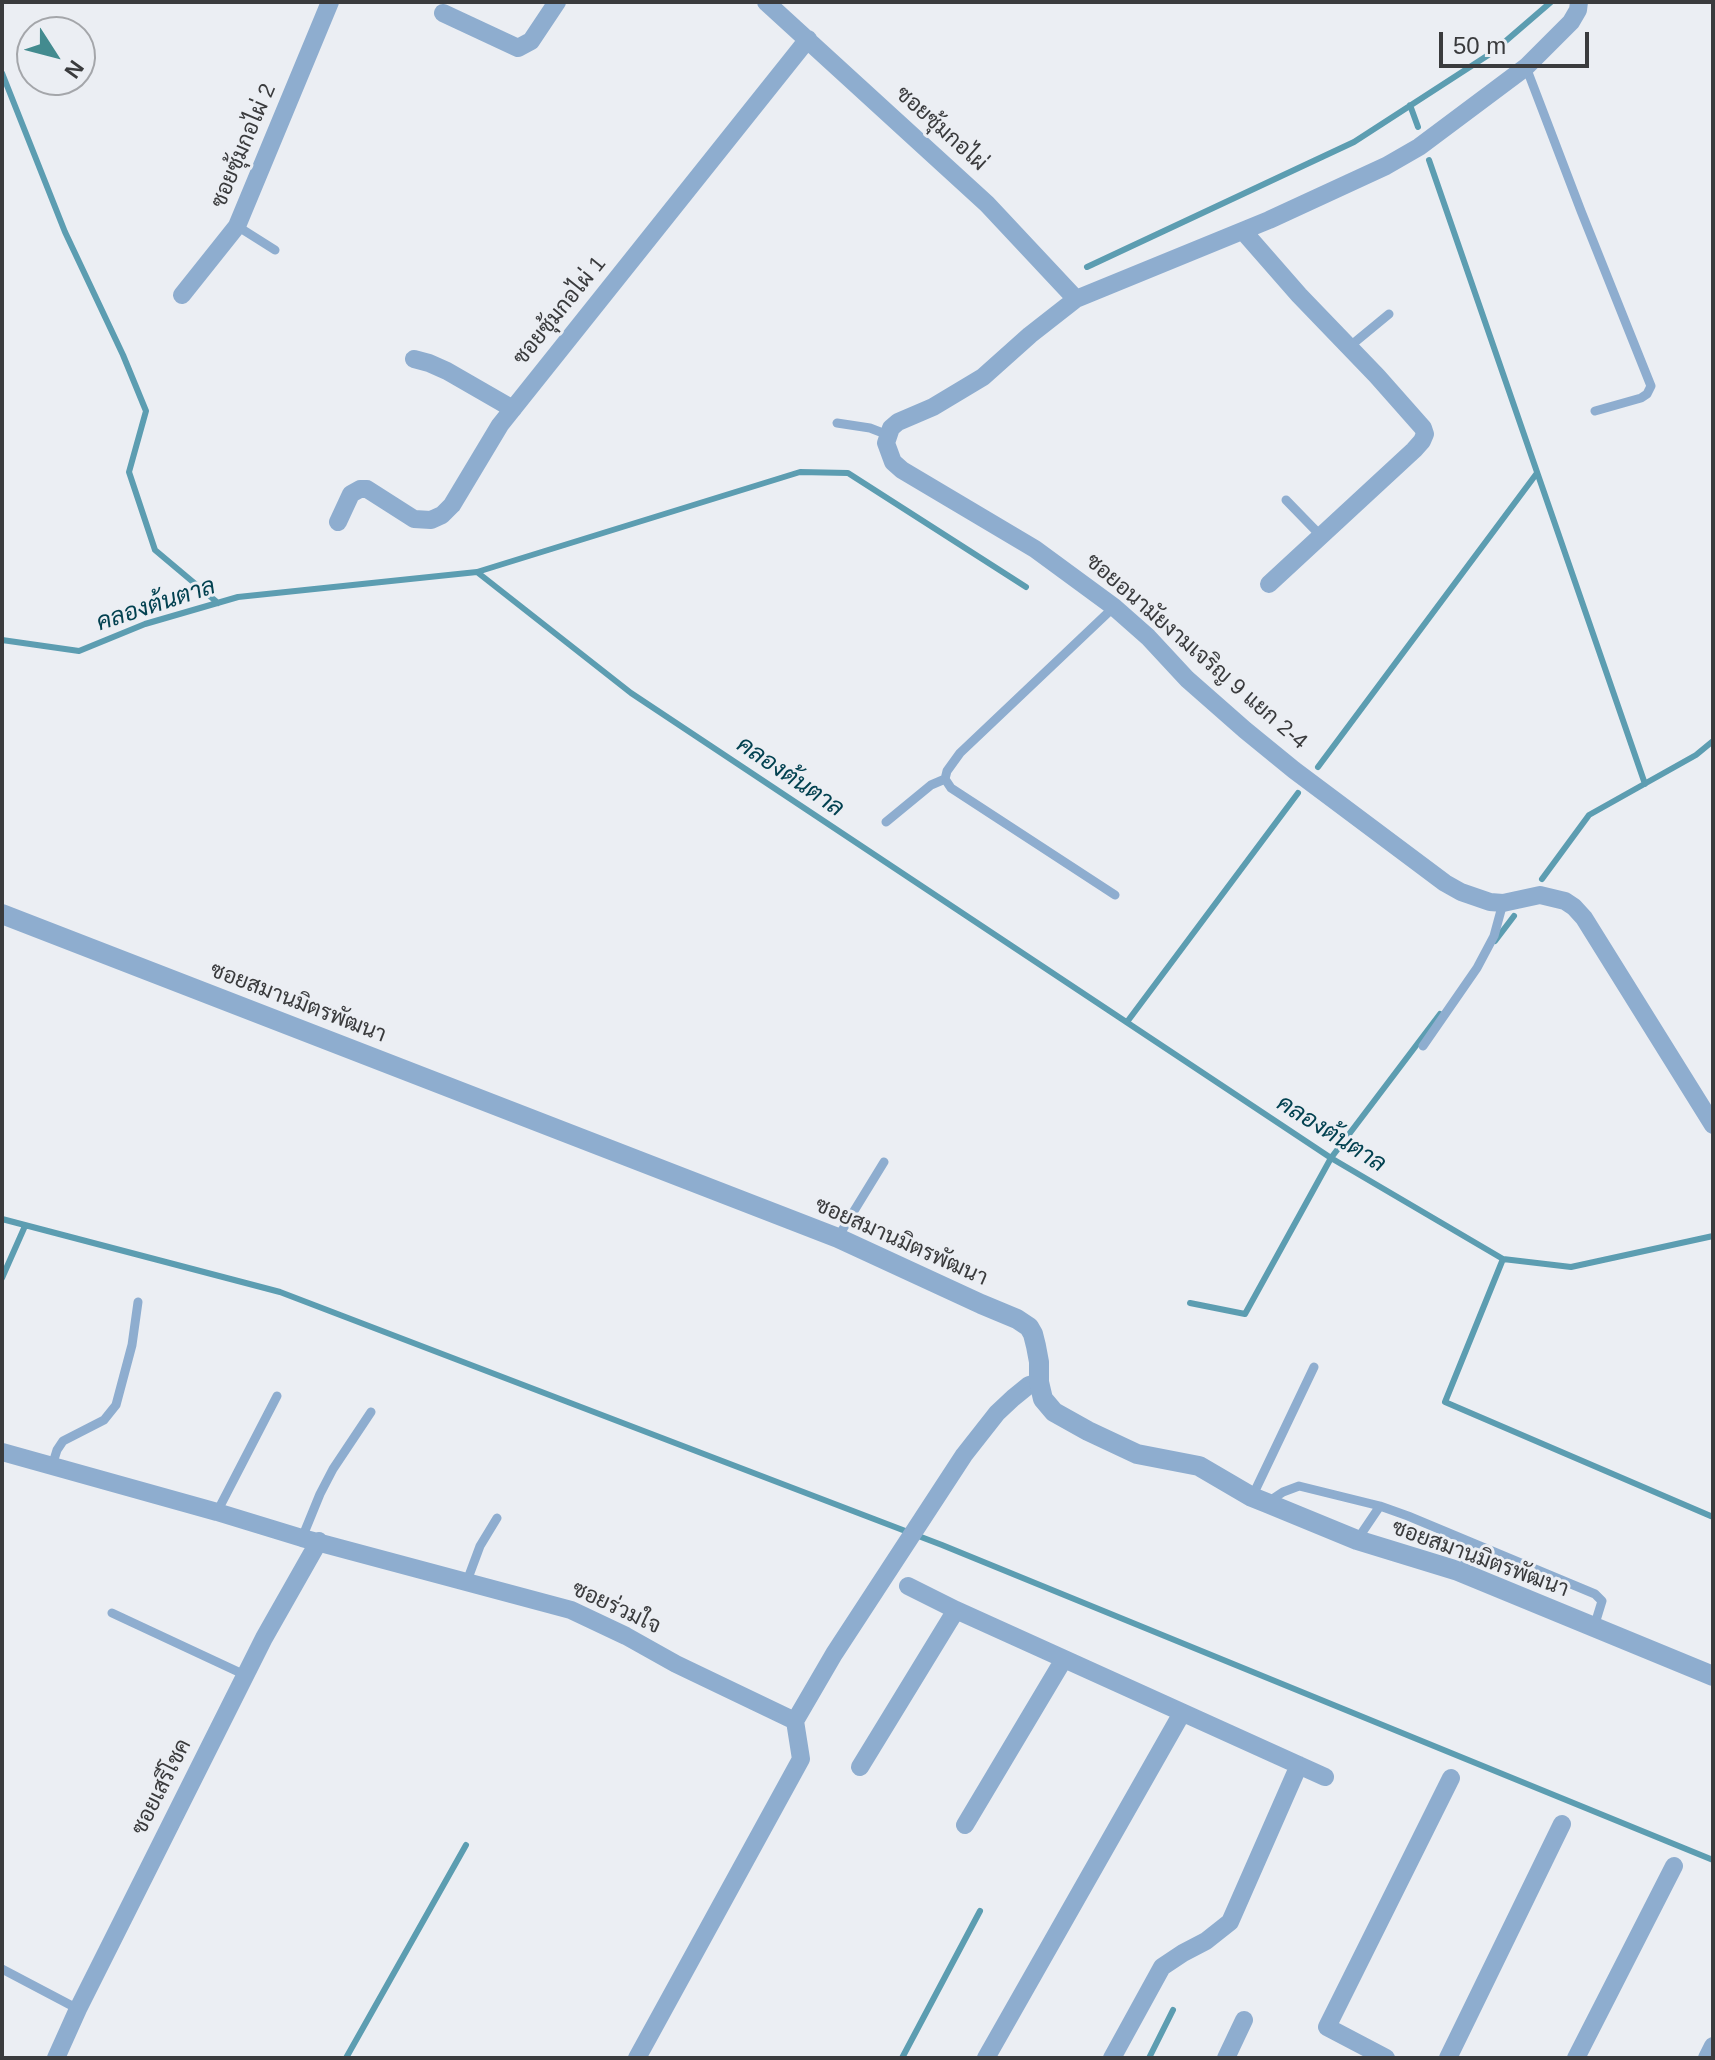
<!DOCTYPE html>
<meta charset="utf-8">
<style>
body{margin:0}
#map{position:relative;width:1715px;height:2060px;overflow:hidden;background:#ebeef3;font-family:Helvetica,sans-serif}
canvas{display:block}
.frame{position:absolute;inset:0;border:4px solid #3a3b3d;pointer-events:none}
.north{position:absolute;left:16px;top:16px;width:80px;height:80px;box-sizing:border-box;background:#ebeef3;border:2px solid #a4a6aa;border-radius:50%;rotate:126deg;font-size:22px;font-weight:700;line-height:32px;text-align:center;color:#3a3b3d}
.north::after{content:'';display:block;margin:auto;width:28px;height:36px;background:#438b8f;clip-path:polygon(50% 0,100% 100%,50% 72%,0 100%)}
.scale{position:absolute;left:1439px;top:32px;width:150px;height:36px;box-sizing:border-box;border:4px solid #3a3b3d;border-top:0;padding-left:10px;font-size:24px;line-height:28px;white-space:nowrap;color:#3a3b3d;-webkit-text-stroke:6px #ebeef3;paint-order:stroke}
</style>
<div id="map">
<canvas width="1715" height="2060"></canvas>
<div class="frame"></div>
<div class="north">N</div>
<div class="scale">50 m</div>
</div>
<script>
const ctx = document.querySelector('canvas').getContext('2d');
ctx.lineJoin = 'round';
const shape = rows => new Path2D(rows.map(r => 'M' + r).join(''));
function stroke(path, color, width, dash) { ctx.strokeStyle = color; ctx.lineWidth = width; ctx.lineCap = dash ? 'butt' : 'round'; ctx.setLineDash(dash || []); ctx.stroke(path); }
function label(font, color, halo, rows, align = 'center') {
  ctx.font = font + ' Helvetica,Sarabun,sans-serif'; ctx.lineWidth = 6; ctx.setLineDash([]); ctx.textBaseline = 'middle'; ctx.strokeStyle = halo; ctx.fillStyle = color; for (const [text, x, y, turn = 0] of rows) {
    ctx.save(); ctx.translate(x, y); ctx.rotate((+turn || 0) * Math.PI / 180); ctx.textAlign = isNaN(turn) ? turn : align; if (halo) ctx.strokeText(text, 0, 0); ctx.fillText(text, 0, 0); ctx.restore();
  }
}
stroke(shape([
 [2,73,65,232,123,355,146,411,129,472,155,550,218,603],
 [1410,105,1418,127],
 [1429,160,1645,784],
 [1087,267,1354,142,1493,52,1551,2],
 [477,572,800,472,848,473,1026,587],
 [2,640,79,651,145,624,238,597,477,572,631,693,1331,1158,1503,1259,1445,1402,1713,1517],
 [1318,767,1537,473],
 [1542,879,1589,815,1696,755,1713,741],
 [1495,941,1514,916],
 [1127,1022,1298,793],
 [2,1219,280,1292,942,1545,1713,1860],
 [1503,1259,1571,1267,1713,1236],
 [2,1278,25,1226],
 [1190,1303,1245,1314,1331,1158,1440,1014],
 [346,2058,466,1845],
 [902,2058,980,1911],
 [1149,2058,1173,2010]
]), '#5c9db1', 6);
stroke(shape([
 [1526,67,1581,211,1651,386,1647,394,1641,398,1595,411],
 [237,226,275,250],
 [1349,347,1389,314],
 [837,423,870,428,888,435],
 [1286,500,1321,536],
 [1114,607,960,753,947,771,945,779,951,788,1115,895],
 [886,822,931,785,945,779],
 [1423,1046,1477,968,1494,936,1503,903],
 [838,1237,884,1162],
 [52,1466,57,1450,63,1441,104,1420,116,1405,132,1345,138,1302],
 [1252,1497,1314,1367],
 [1268,1502,1283,1492,1299,1486,1380,1506,1408,1516,1595,1594,1602,1601,1594,1627],
 [217,1512,277,1396],
 [302,1538,320,1494,333,1469,371,1412],
 [1357,1540,1380,1506],
 [1458,1571,1469,1543],
 [467,1581,480,1546,497,1518],
 [112,1613,245,1675],
 [2,1969,78,2009]
]), '#8eadcf', 9);
stroke(shape([
 [766,2,987,204,1076,299],
 [1579,2,1578,10,1571,22,1526,67,1419,147,1386,166,1269,220,1076,299,1030,335,983,377,933,407,898,422,891,428,886,443,893,462,902,470,1035,549,1114,607,1148,637,1187,679,1245,730,1294,770,1445,883,1461,892,1490,902,1503,903,1540,895,1565,901,1574,907,1584,918,1713,1125],
 [443,13,518,48,531,41,557,2],
 [1243,231,1299,295,1377,376,1423,428,1425,434,1422,441,1414,450,1269,584],
 [182,295,237,226,330,2],
 [414,359,429,363,447,371,513,409],
 [338,522,351,494,360,489,367,489,414,519,431,520,442,515,452,505,500,425,808,39],
 [2,1452,217,1512,302,1538,571,1610,626,1636,676,1664,795,1721,834,1654,964,1455,997,1413,1013,1398,1029,1385,1039,1382],
 [908,1586,956,1610,1325,1777],
 [860,1767,956,1610],
 [965,1825,1064,1659],
 [56,2058,78,2009,264,1638,319,1541],
 [637,2058,801,1759,795,1721],
 [986,2058,1182,1713],
 [1112,2058,1162,1967,1183,1953,1206,1941,1230,1922,1299,1765],
 [1226,2058,1244,2020],
 [1386,2058,1327,2027,1451,1778],
 [1448,2058,1562,1824],
 [1576,2058,1674,1866],
 [1707,2058,1713,2046]
]), '#8eadcf', 18);
stroke(shape([
 [2,914,838,1238,981,1304,1017,1319,1029,1327,1033,1334,1036,1346,1039,1362,1039,1382,1043,1399,1054,1412,1088,1431,1137,1454,1199,1466,1252,1497,1267,1503,1357,1540,1458,1571,1713,1676]
]), '#8eadcf', 20);
label('22px', '#3a3b3d', '#ebeef3', [
 ["ซอยซุ้มกอไผ่",941,129,42],
 ["ซอยซุ้มกอไผ่ 2",244,146,-67],
 ["ซอยซุ้มกอไผ่ 1",560,311,-51],
 ["ซอยอนามัยงามเจริญ 9 แยก 2-4",1196,652,41],
 ["ซอยสมานมิตรพัฒนา",298,1003,21],
 ["ซอยสมานมิตรพัฒนา",901,1242,24],
 ["ซอยสมานมิตรพัฒนา",1480,1559,20],
 ["ซอยร่วมใจ",616,1608,25],
 ["ซอยเสรีโชค",162,1787,-63]
]);
label('italic 24px', '#024150', '#ebeef3', [
 ["คลองต้นตาล",156,605,-18],
 ["คลองต้นตาล",790,777,34],
 ["คลองต้นตาล",1331,1134,32]
]);
</script>
